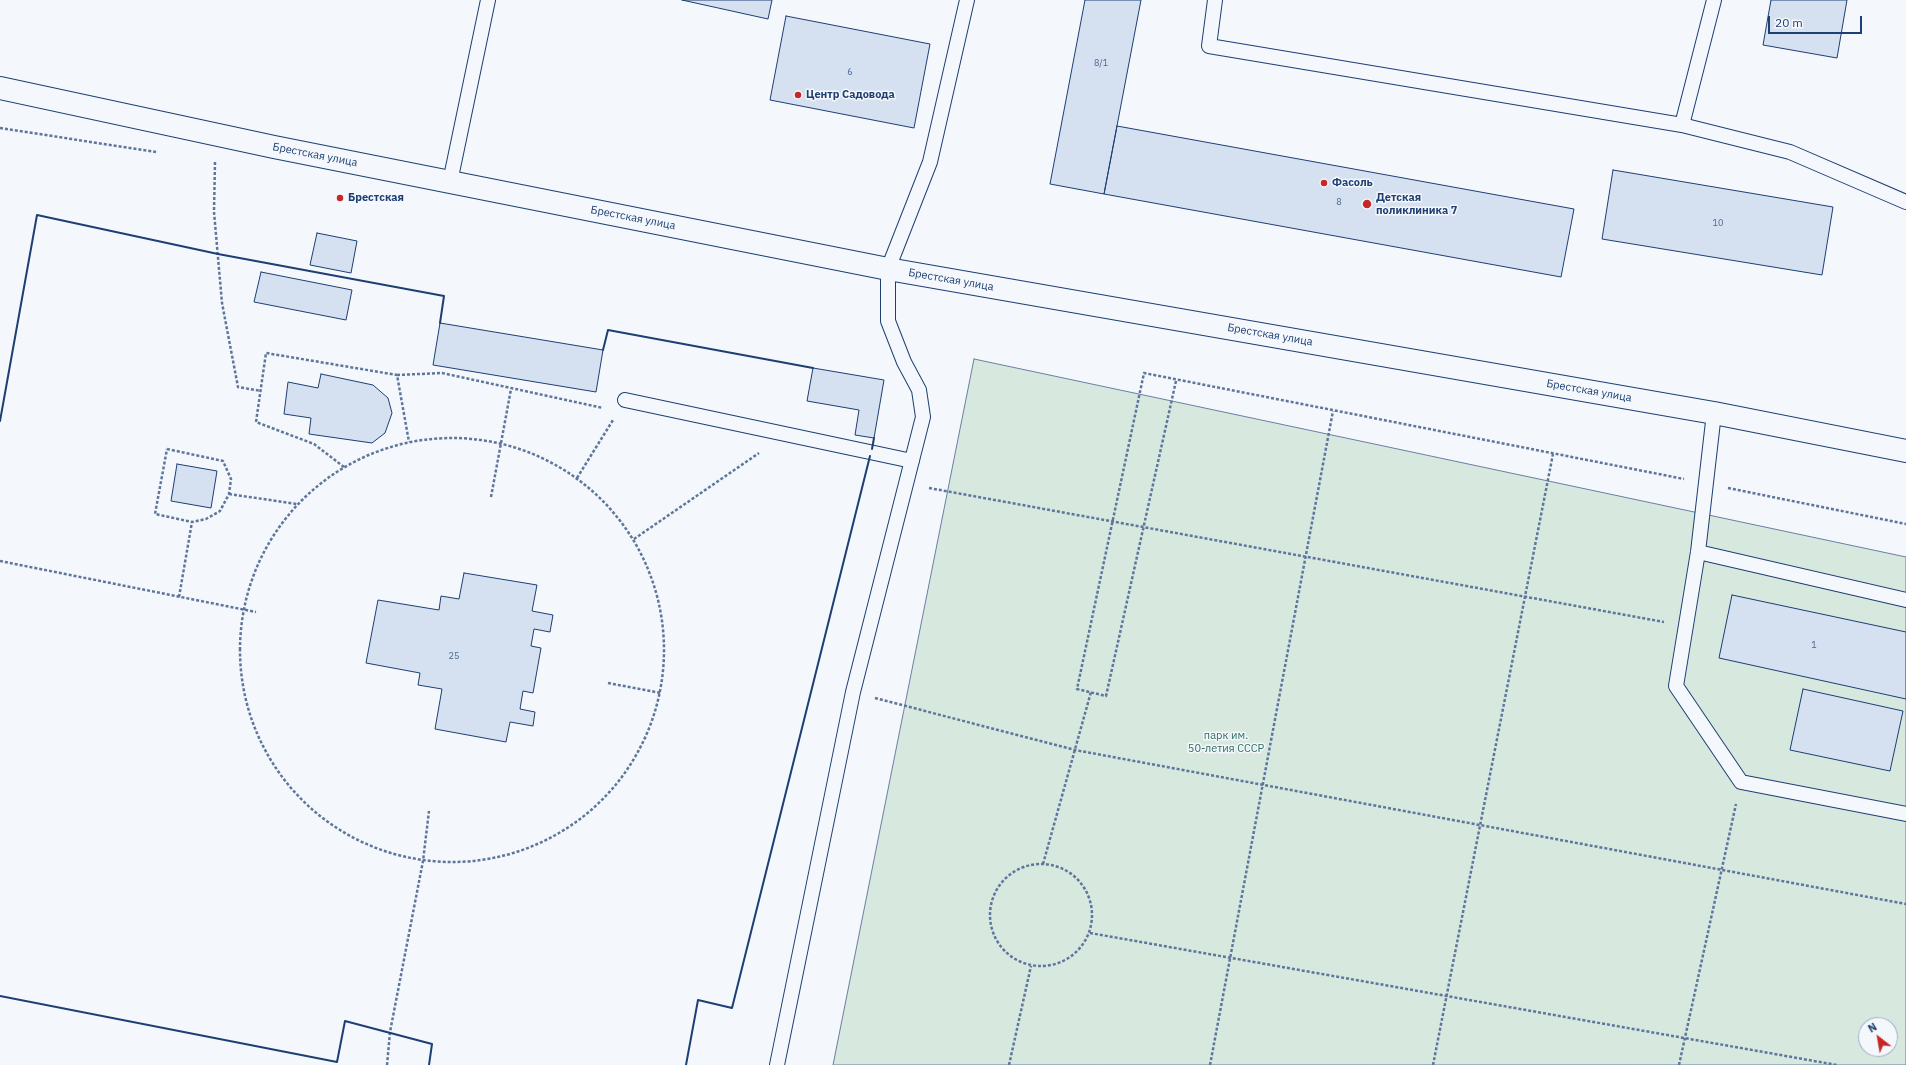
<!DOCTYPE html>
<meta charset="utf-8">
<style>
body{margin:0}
#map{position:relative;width:1906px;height:1065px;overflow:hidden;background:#f4f7fb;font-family:"IBM Plex Sans",sans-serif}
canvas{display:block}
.north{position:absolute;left:1858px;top:1017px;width:40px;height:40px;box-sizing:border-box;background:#f4f7fb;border:1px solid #9eadc5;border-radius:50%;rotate:329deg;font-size:11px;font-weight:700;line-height:16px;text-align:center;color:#1d3f73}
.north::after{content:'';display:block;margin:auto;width:14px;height:18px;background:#c62828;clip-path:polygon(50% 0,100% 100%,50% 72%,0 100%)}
.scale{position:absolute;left:1768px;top:16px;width:94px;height:18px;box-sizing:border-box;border:2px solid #1d3f73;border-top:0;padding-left:5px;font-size:12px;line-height:14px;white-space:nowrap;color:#1d3f73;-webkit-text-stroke:3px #f4f7fb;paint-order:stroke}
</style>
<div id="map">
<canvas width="1906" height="1065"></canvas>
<div class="north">N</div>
<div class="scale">20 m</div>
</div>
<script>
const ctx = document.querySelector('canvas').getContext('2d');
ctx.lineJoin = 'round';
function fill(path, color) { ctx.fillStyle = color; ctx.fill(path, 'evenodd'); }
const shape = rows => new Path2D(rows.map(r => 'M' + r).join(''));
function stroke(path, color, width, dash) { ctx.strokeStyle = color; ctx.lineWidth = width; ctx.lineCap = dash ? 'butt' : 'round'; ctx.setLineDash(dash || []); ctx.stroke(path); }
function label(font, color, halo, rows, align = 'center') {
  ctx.font = font + ' "IBM Plex Sans",sans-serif'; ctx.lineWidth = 3; ctx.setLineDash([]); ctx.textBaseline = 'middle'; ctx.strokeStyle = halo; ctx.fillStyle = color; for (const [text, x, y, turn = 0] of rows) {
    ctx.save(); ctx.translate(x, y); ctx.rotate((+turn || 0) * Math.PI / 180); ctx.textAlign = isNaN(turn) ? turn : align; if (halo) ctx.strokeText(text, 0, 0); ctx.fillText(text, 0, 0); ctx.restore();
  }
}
const green = shape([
 [974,359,1906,557,1906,1065,833,1065,974,359],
 [1866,1025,1890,1025,1890,1049,1866,1049,1866,1025]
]);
fill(green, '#d7e8df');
stroke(green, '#687fa3', 1);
const building = shape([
 [682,0,772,0,768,19,682,0],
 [1085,0,1141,0,1104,194,1050,184,1085,0],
 [1771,0,1847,0,1837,58,1763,45,1771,0],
 [786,16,930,44,914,128,770,100,786,16],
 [1117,126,1574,209,1561,277,1104,194,1117,126],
 [1613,170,1833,207,1822,275,1602,239,1613,170],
 [317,233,357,241,351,273,310,265,317,233],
 [261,272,352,290,346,320,254,302,261,272],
 [440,323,603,350,596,392,433,365,440,323],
 [813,368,884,380,874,438,855,435,859,410,807,401,813,368],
 [321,374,373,385,388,398,392,413,385,433,372,443,309,434,311,418,284,414,288,382,318,388,321,374],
 [177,464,217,471,211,508,171,501,177,464],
 [464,573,537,585,532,611,553,615,550,632,534,629,531,646,541,648,533,693,523,691,520,709,535,712,533,726,510,722,506,742,435,729,442,689,418,685,420,673,366,663,378,600,439,610,441,596,459,599,464,573],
 [1732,595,1906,632,1906,699,1719,658,1732,595],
 [1803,689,1903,711,1890,771,1790,750,1803,689]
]);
fill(building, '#d5e0f0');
stroke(building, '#1d3f73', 1);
const lane = shape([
 [1215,0,1209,46,1682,125],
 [1714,0,1682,125,1790,152,1906,202],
 [450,182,488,0],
 [625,400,912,461],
 [1714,413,1698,552,1676,686,1741,782,1906,814],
 [1698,552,1906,600],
 [777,1065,853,692,923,417,919,390,904,362,888,321,888,269,930,162,967,0]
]);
const secondary = shape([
 [0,88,274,147,888,269,1714,413,1906,451]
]);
stroke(lane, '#1d3f73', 16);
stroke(secondary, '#1d3f73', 24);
stroke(shape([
 [0,128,156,152],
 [215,162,214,212,222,303,238,387,261,391],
 [397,375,442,373,603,408],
 [1176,381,1106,696,1077,689,1144,373,1684,479],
 '240 650a212 212 0 1 1 424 0a212 212 0 1 1-424 0Z',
 [167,449,223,461,231,479,229,494,220,511,206,519,192,522,155,514,167,449],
 [344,467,314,444,256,422,266,353,397,375,409,442],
 [577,478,613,420],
 [929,488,1664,622],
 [1728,488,1906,524],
 [229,494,297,504],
 [491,497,511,389],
 [634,539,759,453],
 [0,561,256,612],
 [179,597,192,522],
 [608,683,661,693],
 [875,698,1075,750,1906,904],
 [1043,864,1091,692],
 '990 915a51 51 0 1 1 102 0a51 51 0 1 1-102 0Z',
 [1090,933,1837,1065],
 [387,1065,390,1032,423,861,429,811],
 [1009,1065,1031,966],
 [1210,1065,1333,411],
 [1433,1065,1553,454],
 [1679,1065,1736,804]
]), '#5e769c', 2.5, [3, 2]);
stroke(lane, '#f4f7fb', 14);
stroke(secondary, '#f4f7fb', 22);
stroke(shape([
 [603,350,608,330,813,368],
 [0,421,37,215,218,254,444,296,440,323],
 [872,449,874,438],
 [0,996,337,1062,345,1021,432,1044,429,1065],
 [686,1065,698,1000,732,1008,870,456]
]), '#1d3f73', 2);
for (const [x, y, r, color] of [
 [798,95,4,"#c62828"],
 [1324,183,4,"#c62828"],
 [340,198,4,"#c62828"],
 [1367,204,5,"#c62828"]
]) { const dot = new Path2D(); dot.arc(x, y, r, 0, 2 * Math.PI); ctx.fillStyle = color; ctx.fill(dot); stroke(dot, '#f4f7fb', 1.5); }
label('9px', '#4b6792', null, [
 ["8/1",1101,63],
 ["6",850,72],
 ["8",1339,202],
 ["10",1718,223],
 ["1",1814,645],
 ["25",454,656]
]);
label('bold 11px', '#1d3f73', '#f4f7fb', [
 ["Центр Садовода",806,95],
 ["Фасоль",1332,183],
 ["Брестская",348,198],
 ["Детская",1376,198],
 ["поликлиника 7",1376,211]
], 'left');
label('11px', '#1d3f73', '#f4f7fb', [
 ["Брестская улица",315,155,11],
 ["Брестская улица",633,218,11],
 ["Брестская улица",951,280,10],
 ["Брестская улица",1270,335,10],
 ["Брестская улица",1589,391,10]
]);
label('11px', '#2c6c60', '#f4f7fb', [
 ["парк им.",1226,736],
 ["50-летия СССР",1226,749]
]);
</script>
